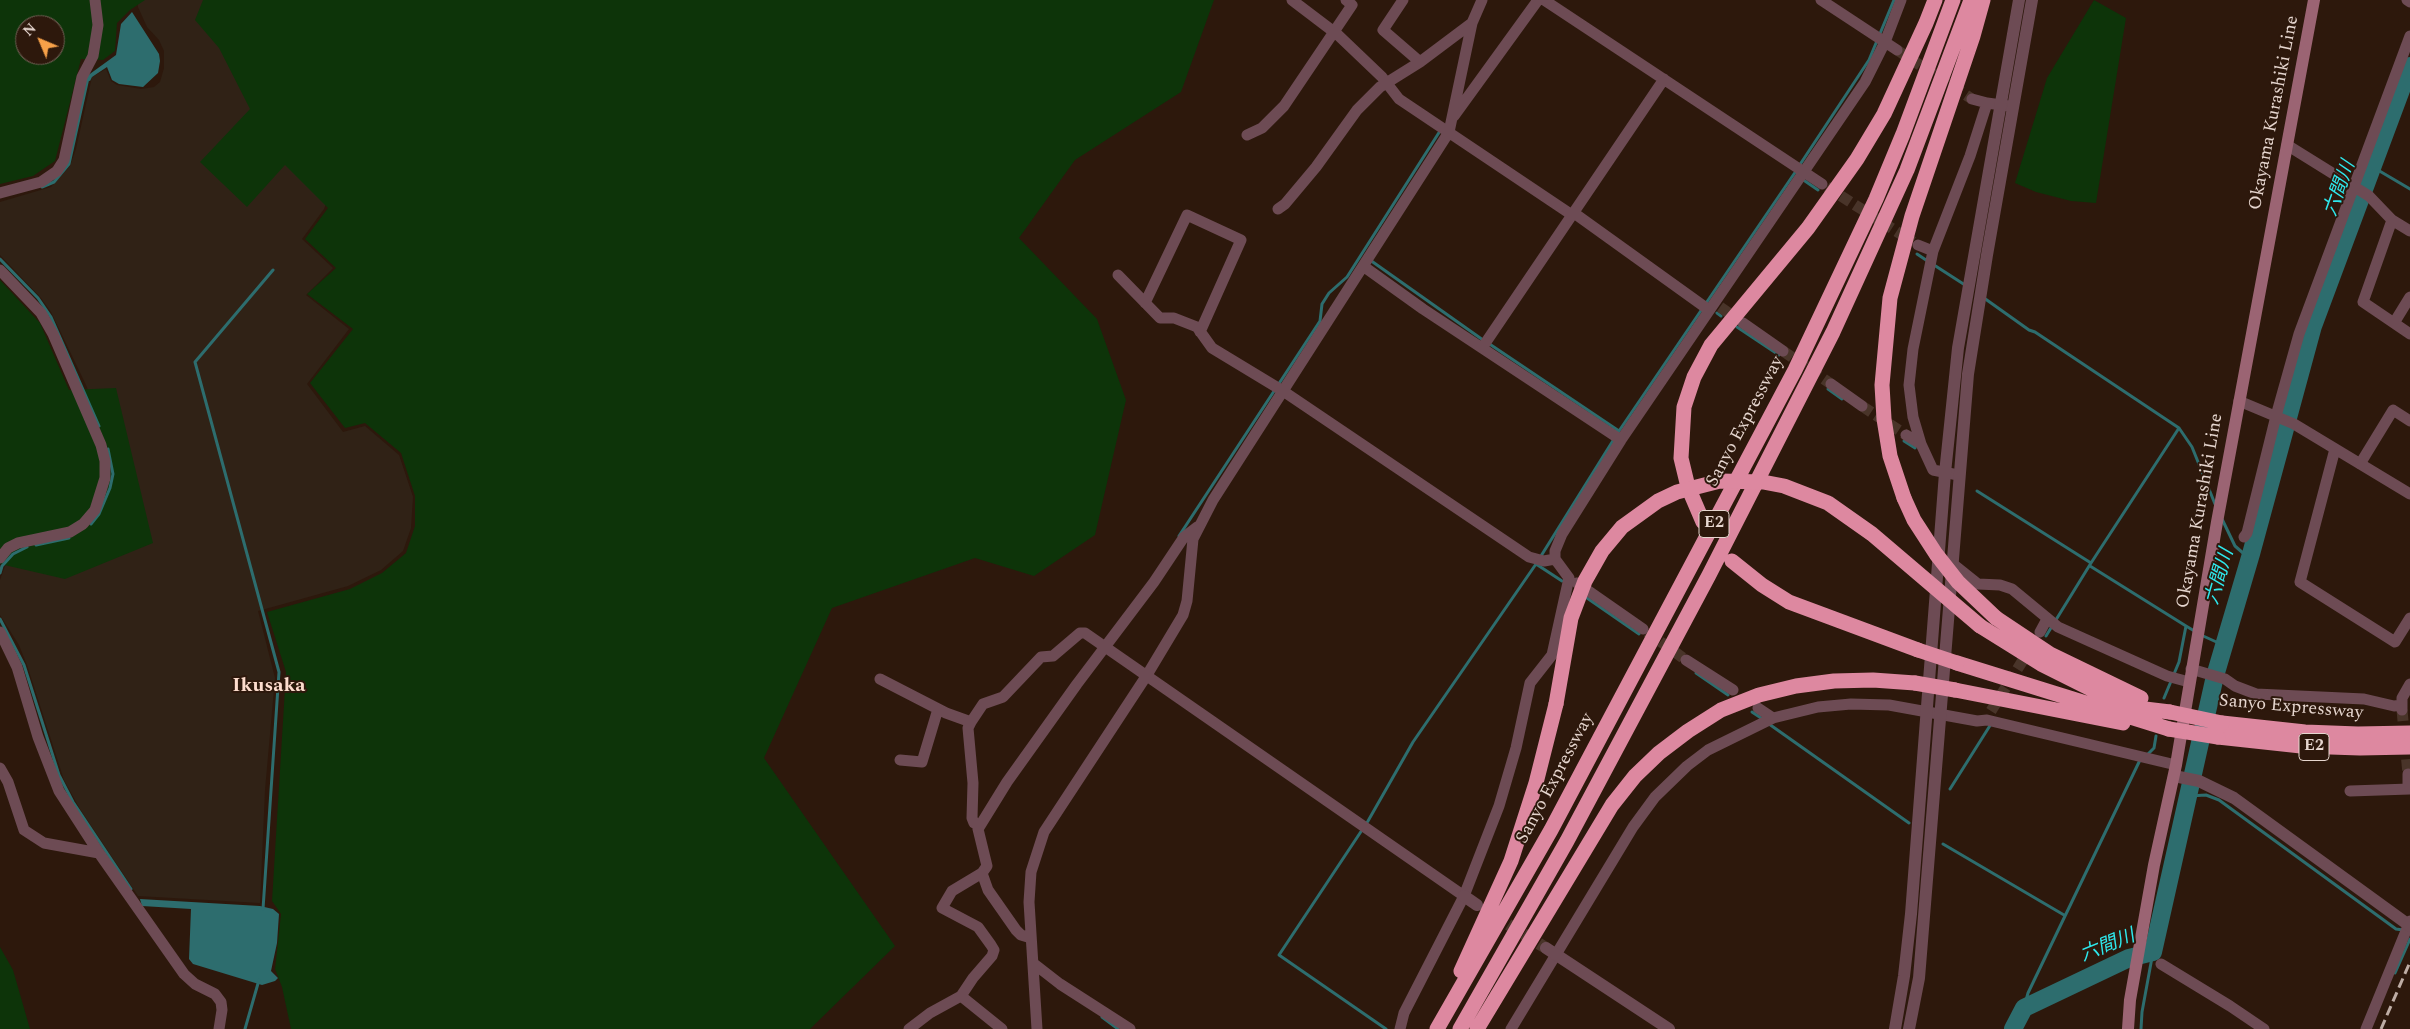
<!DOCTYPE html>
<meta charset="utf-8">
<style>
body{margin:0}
#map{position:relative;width:2410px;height:1029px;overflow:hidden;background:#2d180c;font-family:Spectral,serif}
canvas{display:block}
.north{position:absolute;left:15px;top:15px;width:50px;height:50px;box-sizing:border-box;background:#2d180c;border:1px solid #77645a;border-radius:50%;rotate:315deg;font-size:14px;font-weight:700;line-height:20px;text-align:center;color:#e6d6cf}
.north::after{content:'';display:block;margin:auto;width:18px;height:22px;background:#f7a149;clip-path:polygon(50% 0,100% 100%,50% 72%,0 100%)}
</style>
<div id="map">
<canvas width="2410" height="1029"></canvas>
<div class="north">N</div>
</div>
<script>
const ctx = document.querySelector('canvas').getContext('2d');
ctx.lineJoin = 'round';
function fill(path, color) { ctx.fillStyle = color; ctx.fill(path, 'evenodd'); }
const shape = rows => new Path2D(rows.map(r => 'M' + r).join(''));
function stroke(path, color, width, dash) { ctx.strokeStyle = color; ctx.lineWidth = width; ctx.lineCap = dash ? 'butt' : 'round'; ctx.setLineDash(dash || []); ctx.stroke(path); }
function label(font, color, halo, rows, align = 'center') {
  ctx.font = font + ' Spectral,"Noto Sans JP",serif'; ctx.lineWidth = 4; ctx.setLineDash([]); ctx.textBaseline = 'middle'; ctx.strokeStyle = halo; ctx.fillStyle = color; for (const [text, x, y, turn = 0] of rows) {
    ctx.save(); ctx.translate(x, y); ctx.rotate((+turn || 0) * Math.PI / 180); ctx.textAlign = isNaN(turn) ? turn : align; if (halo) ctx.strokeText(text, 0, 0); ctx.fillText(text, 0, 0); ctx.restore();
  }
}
fill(shape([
 [137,0,228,0,333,186,324,209,302,239,333,268,306,295,349,329,307,384,343,432,365,426,399,455,413,497,411,528,403,551,381,570,348,586,258,611,275,678,265,790,260,903,138,896,80,809,64,780,27,665,19,645,0,615,0,580,5,566,15,556,104,429,86,385,51,312,41,298,0,255,0,202,51,187,70,166,76,149,92,77,106,69,111,81,117,85,141,89,154,87,160,82,164,68,164,51,159,40,147,27,138,7]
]), '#302216');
fill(shape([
 [0,0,145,0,130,10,117,23,115,51,103,60,81,59,55,161,33,176,0,184],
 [25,25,55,25,55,55,25,55],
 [203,0,1214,0,1181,92,1075,160,1019,238,1097,319,1126,400,1095,535,1034,576,975,558,832,608,764,758,895,946,810,1029,291,1029,282,987,275,969,281,914,272,901,286,672,267,612,350,589,382,573,406,553,415,526,415,496,401,453,365,423,345,428,310,383,353,329,307,294,336,268,305,239,328,208,285,165,247,207,200,162,250,109,219,48,195,20],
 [2094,0,2126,18,2096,203,2071,201,2036,192,2015,183,2047,78],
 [0,280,40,323,69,390,116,388,153,543,65,579,0,564],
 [0,947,13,970,30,1029,0,1029]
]), '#0d3409');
fill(shape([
 [132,12,159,54,160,61,158,73,143,87,119,84,112,80,107,67,92,77,90,81,86,80,87,76,116,55,121,24],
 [140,899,260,906,273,909,279,914,277,943,271,971,278,978,275,981,262,985,193,964,189,959,191,909,142,906]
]), '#2d6d6e');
stroke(shape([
 [1799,166,1869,60,1894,0],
 [2371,166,2410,189],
 [1802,179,1818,190],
 [42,187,54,182,69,164,88,78],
 [1917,254,1929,262],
 [0,259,38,298,51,317,99,426],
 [1370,260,1483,340],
 [1934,265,1965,285],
 [1984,298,2029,330,2035,332,2179,428,2192,447,2215,504],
 [1717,313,1721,316],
 [1737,327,1779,355],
 [1488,343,1619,431],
 [1828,389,1842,399],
 [1904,441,1915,448],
 [1977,491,2091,563],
 [2222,519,2235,546,2243,553,2251,554],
 [91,524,99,514,110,488,113,474,108,449],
 [1179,536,1320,321,1322,304,1329,293,1347,277,1440,131],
 [36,545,69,538],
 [1536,564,1562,581],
 [2090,566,2186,626,2179,662,2164,698],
 [0,573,2,566,13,554,27,547],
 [1587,598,1639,634],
 [0,619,24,665,59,775,73,802,131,889],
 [2186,626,2196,632],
 [2201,635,2223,645],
 [2046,636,2091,563,2179,428],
 [1696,673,1728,695],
 [1752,712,1764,720],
 [1769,724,1909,823],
 [2147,755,2154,748,2156,736],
 [1950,789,1991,724],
 [2189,796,2206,795,2219,800,2396,929,2403,930],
 [1943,844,2064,915],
 [263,909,279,672,195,362,273,270],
 [2395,973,2410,939],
 [2024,1008,2028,993,2140,760],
 [1102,1017,1118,1029],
 [245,1029,259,980],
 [1386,1029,1279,955,1368,821,1413,742,1536,564,1619,431,1796,171],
 [2141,1029,2142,1012,2153,952]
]), '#2d6d6e', 3);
stroke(shape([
 [2013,1029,2024,1008,2129,958,2153,952,2215,676,2251,554,2313,326,2410,66]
]), '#2d6d6e', 18);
stroke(shape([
 [1897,50,1972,99],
 [1827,187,1913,242],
 [1720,307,1740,321],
 [1783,351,1831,384],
 [1862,406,1906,435],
 [1647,632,1686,660],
 [2402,710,2408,774],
 [1991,711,2030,649]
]), '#493429', 11, [11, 5.5]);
stroke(shape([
 [1493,915,1546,948]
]), '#493429', 12, [12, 6]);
stroke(shape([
 [1292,0,1338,35,1382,77,1399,99,1572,215],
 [1403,0,1383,30,1420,62],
 [1544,0,1822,184],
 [1821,0,1897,50],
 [2407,0,2410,2],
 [1972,99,1987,103],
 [1454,116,1538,0],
 [1247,135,1262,128,1284,106,1352,5,1346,0],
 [2287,145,2369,196,2392,220,2410,231],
 [0,193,41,182,57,171,64,160,82,77,93,56,98,25,95,0],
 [1278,209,1285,204,1316,167,1357,110,1380,87,1420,62,1472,23],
 [1574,213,1709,310],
 [2392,220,2363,302,2410,334],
 [1918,245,1933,251],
 [1363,266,1423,309,1621,440],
 [0,270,41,313,53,334,101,445,105,461,105,478,95,510,83,524,70,532,18,543,8,548,0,558],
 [1118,275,1160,318,1174,318,1197,327,1212,348,1283,391,1529,557,1544,561,1555,559],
 [1145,303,1187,215,1241,240,1200,332],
 [1743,323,1783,351],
 [2394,323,2410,297],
 [1482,348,1664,79],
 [1831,384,1862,406],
 [2239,401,2294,424,2410,494],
 [1906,435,1921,444],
 [2335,449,2300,582,2395,642,2410,618],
 [2360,464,2393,410,2410,421],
 [1958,475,1933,470,1921,444,1913,417,1909,385,1913,349,1933,251,1970,156,1987,103,2009,106],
 [2244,537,2247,533,2276,416,2299,334,2410,36],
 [1953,564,1978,584,2000,585,2012,589,2058,627,2167,676,2189,682],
 [1577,583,1643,629],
 [0,632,17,667,38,737,59,791,99,853,184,974,195,984,215,994,221,1002,222,1010,219,1029],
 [2040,632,2047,619],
 [1686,660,1733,690],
 [2191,669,2225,679,2235,686,2256,694,2364,699,2394,706,2402,705],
 [880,679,946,713,971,722],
 [1758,708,1773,718],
 [2402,710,2402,698,2410,684],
 [900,760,922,762,938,709],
 [0,768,8,782,24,830,44,843,99,853],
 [2408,774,2408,789],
 [2350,791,2410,789],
 [980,825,974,823,972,818,973,783,968,728,971,722,983,704,1003,697,1041,657,1053,656,1080,633,1085,633,1464,896],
 [1031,938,1021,935,1016,930,988,890,982,873,987,866,978,829,1007,782,1077,684,1154,582,1184,537,1197,527],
 [1033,963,1060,984,1130,1029],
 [2161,964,2230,1006,2264,1029],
 [961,996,1002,1029],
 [909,1029,930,1013,961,996,973,978,992,956,994,950,991,945,978,927,942,908,952,891,982,873],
 [1037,1029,1029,902,1031,872,1044,832,1147,675,1183,615,1187,601,1193,539,1213,500,1449,132,1472,23,1482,0],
 [1400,1029,1404,1013,1464,896,1499,806,1516,748,1530,683,1552,655,1569,578,1555,559,1555,551,1562,534,1621,440,1865,82,1885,42,1901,0],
 [1511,1029,1633,827,1655,797,1687,766,1708,750,1773,718,1818,707,1851,704,1889,705,1977,721,1987,720,2176,765],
 [2366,1029,2410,921]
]), '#6d4b54', 11);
stroke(shape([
 [2174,776,2199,781,2234,798,2410,926],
 [1464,896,1477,905],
 [1546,948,1669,1029],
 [1895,1029,1904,976,1911,914,1945,473,1958,348,2019,0],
 [1909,1029,1919,978,1968,374,1987,255,2032,0]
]), '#6d4b54', 12);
stroke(shape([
 [2128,1029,2130,1000,2154,865,2176,765,2217,522,2314,0]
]), '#9b6473', 12);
stroke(shape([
 [1904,498,1890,456,1884,419,1882,385,1890,298,1912,216,1973,36,1983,0],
 [1703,522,1688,487,1681,458,1684,407,1694,377,1711,345,1808,228,1857,159,1884,114,1926,23,1935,0],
 [1732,561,1762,585,1789,602,1918,650],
 [1996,618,2050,654,2141,698],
 [1980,626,2041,664,2095,691,2145,709,2170,712],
 [1957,663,2169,729],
 [1955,690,2123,723],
 [2222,723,2305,732,2358,734,2410,733],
 [2218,737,2301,746,2360,748,2410,747],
 [1461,971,1511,861,1536,783,1556,704],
 [1437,1029,1551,830,1795,370,1876,199,1903,134,1953,0],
 [1460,1029,1567,841,1709,575,1833,332,1907,170,1971,0],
 [1477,1029,1612,805,1635,776,1659,753,1688,731,1721,710,1759,695,1796,686,1834,681,1873,680,1915,683]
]), '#dd88a0', 15);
stroke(shape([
 [2381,1029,2410,962]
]), '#beada5', 3, [10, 5]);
stroke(shape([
 [1904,498,1914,520,1936,554,1958,582,1996,618],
 [1918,650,1957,663],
 [1915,683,1955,690],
 [1556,704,1571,618,1585,581,1602,551,1622,527,1658,501,1677,492,1720,481,1763,482,1784,486,1828,503,1872,534,1980,626],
 [2170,712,2222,723],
 [2169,729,2218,737]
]), '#dd88a0', 15);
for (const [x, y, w] of [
 [1714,524,30],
 [2314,747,30]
]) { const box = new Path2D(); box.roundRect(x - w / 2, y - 13.5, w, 27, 4); ctx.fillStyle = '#2d180c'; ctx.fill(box); stroke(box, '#e6d6cf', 1); }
label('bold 16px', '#e6d6cf', null, [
 ["E2",1714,524],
 ["E2",2314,747]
]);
label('18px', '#e6d6cf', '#2d180c', [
 ["Okayama Kurashiki Line",2275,113,-79],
 ["Sanyo Expressway",1746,422,-62],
 ["Okayama Kurashiki Line",2201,511,-80],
 ["Sanyo Expressway",2291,708,5],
 ["Sanyo Expressway",1556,779,-62]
]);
label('italic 19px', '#2ee8ed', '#2d180c', [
 ["六間川",2341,189,-70],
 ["六間川",2221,577,-74],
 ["六間川",2108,947,-22]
]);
label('bold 20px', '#fcdccd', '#2d180c', [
 ["Ikusaka",269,687]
]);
</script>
